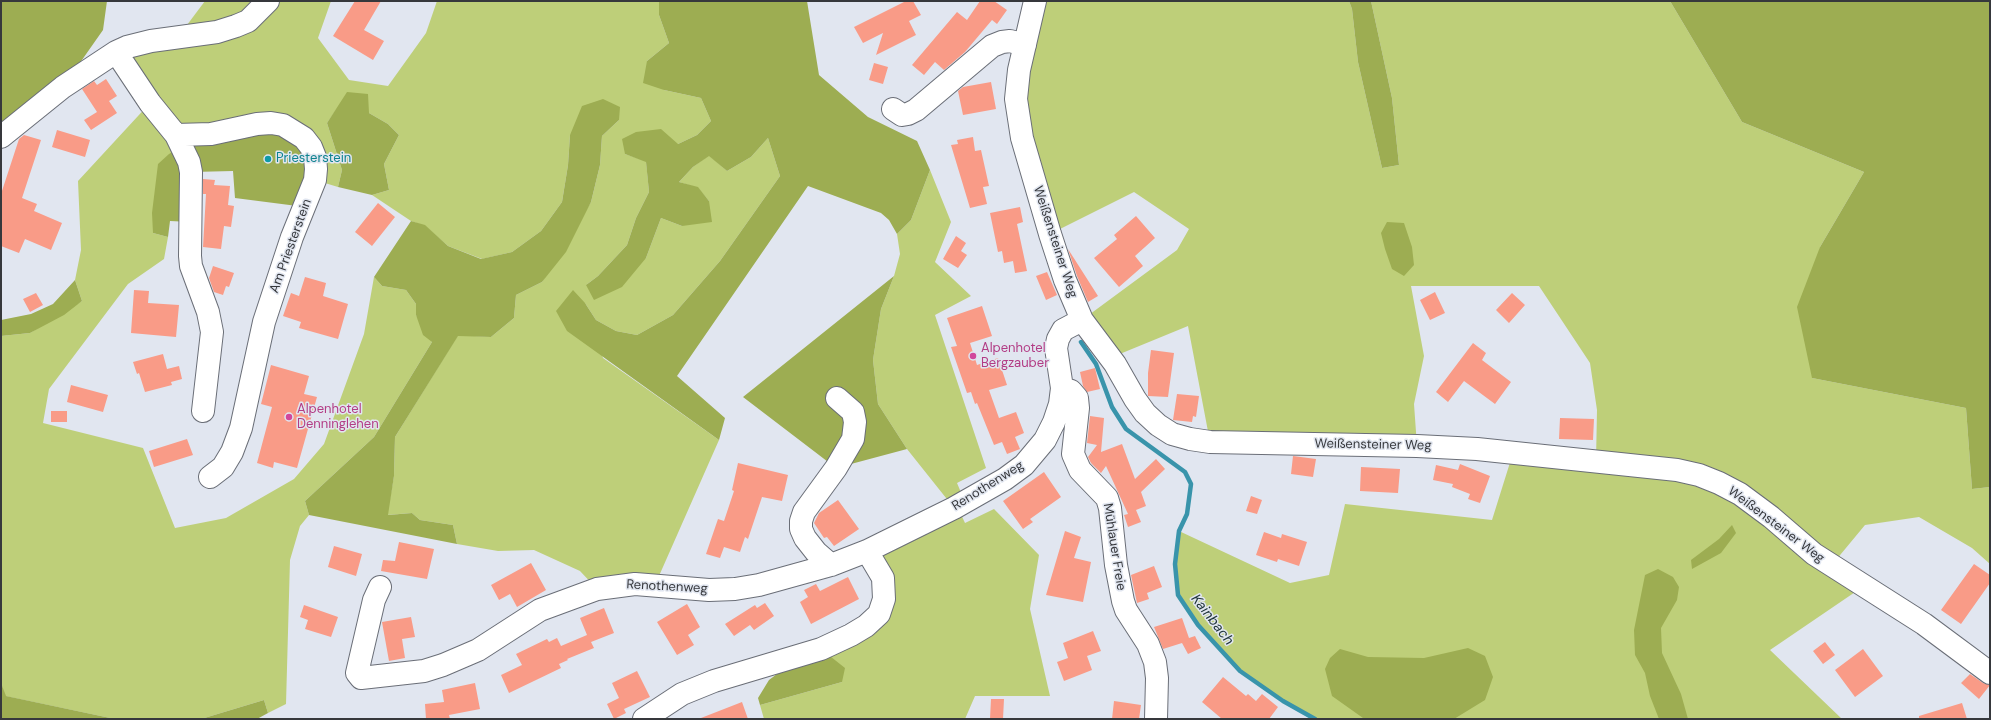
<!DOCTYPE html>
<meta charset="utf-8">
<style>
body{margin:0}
#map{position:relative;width:1991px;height:720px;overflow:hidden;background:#e1e6f0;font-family:"DM Sans",sans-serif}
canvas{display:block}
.frame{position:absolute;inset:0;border:2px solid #36383c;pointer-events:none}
</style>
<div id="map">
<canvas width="1991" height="720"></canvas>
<div class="frame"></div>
</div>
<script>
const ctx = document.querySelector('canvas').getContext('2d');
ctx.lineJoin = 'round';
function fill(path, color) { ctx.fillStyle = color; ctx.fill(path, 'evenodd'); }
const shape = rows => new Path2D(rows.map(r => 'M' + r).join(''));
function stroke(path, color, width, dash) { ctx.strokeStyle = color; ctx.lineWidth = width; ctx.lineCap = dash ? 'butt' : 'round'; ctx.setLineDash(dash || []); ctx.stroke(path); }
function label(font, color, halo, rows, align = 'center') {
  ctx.font = font + ' "DM Sans",sans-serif'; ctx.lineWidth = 3; ctx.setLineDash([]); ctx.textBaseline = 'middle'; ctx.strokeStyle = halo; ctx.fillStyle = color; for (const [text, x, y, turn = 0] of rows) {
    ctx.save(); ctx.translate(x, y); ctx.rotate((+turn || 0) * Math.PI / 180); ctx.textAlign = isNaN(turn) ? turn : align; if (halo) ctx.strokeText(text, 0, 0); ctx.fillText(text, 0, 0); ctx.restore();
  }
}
fill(shape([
 [205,1,331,1,318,38,349,80,388,86,426,33,437,1,659,1,659,15,669,43,647,61,664,90,701,98,711,121,697,135,678,144,625,154,646,161,649,192,636,218,627,245,598,276,586,285,646,258,661,218,682,226,709,201,698,188,679,182,693,167,709,155,727,171,751,157,768,138,780,176,720,261,673,315,637,335,616,331,596,320,585,303,603,358,719,440,655,585,597,589,580,571,534,550,498,551,457,544,453,525,420,520,412,513,387,515,394,476,395,437,458,335,491,337,514,318,516,295,542,282,591,202,600,165,602,136,619,120,570,135,568,165,562,202,541,231,512,252,482,259,448,246,425,226,411,221,372,195,389,190,384,164,399,135,388,124,369,113,336,110,327,123,342,170,338,187,315,180,234,129,153,233,168,237,164,259,128,284,49,389,43,423,143,448,175,528,226,518,294,479,324,444,364,334,374,277,382,286,406,290,416,304,416,315,432,342,374,437,305,501,309,515,300,526,290,560,286,704,268,713,264,700,201,719,115,719,5,696,1,683,1,336,30,333,82,301,75,280,81,250,78,181,150,103,116,52,178,37],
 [1035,1,1349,1,1352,9,1358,62,1382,168,1399,165,1392,98,1371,1,1670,1,1742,122,1864,172,1820,247,1812,378,1966,408,1972,489,1990,487,1990,564,1972,548,1919,517,1865,525,1831,566,1864,586,1770,650,1842,719,1315,719,1283,701,1240,671,1198,625,1178,595,1175,564,1179,531,1290,583,1329,575,1345,504,1492,520,1513,453,1596,461,1597,410,1590,363,1539,286,1411,286,1424,356,1414,404,1417,446,1210,442,1188,326,1110,358,1082,320,1177,250,1189,229,1134,192,1050,234,1019,70],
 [930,170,951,222,935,262,971,296,935,315,986,468,957,483,965,502,957,506,965,523,994,509,1039,555,1030,609,1050,696,975,696,965,719,764,719,760,705,842,682,821,649,879,614,867,551,954,508,907,449,878,404,873,360,881,309,894,276,900,254,897,234,911,220]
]), '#becf79');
fill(shape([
 [1,1,107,1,103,30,63,87,1,137],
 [659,1,807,1,819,75,868,117,917,141,930,170,911,220,897,234,889,220,881,213,808,186,677,376,725,418,719,440,567,331,556,311,573,290,585,303,596,320,616,331,637,335,673,315,720,261,780,176,768,138,751,157,727,171,709,156,693,167,679,182,698,187,709,201,712,222,682,226,661,218,646,258,622,287,594,300,586,285,598,276,627,245,636,218,649,192,646,162,625,154,622,139,636,132,661,129,678,144,697,135,711,121,701,98,664,90,643,83,647,61,669,43,659,15],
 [1349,1,1371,1,1392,98,1399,165,1382,168,1358,62,1352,9],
 [1670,1,1990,1,1990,487,1972,489,1966,408,1812,378,1797,307,1820,247,1864,172,1742,122],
 [347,92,368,94,369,113,388,124,399,135,384,164,389,190,372,195,338,187,342,170,327,123],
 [603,99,620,107,619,120,602,136,600,165,591,202,566,252,542,282,516,295,514,318,491,337,458,336,395,437,394,476,388,515,412,513,420,520,453,525,457,544,309,515,305,501,374,437,432,342,423,335,416,315,416,304,406,290,382,286,374,277,411,221,425,225,448,246,481,259,512,252,541,231,562,202,568,165,570,135,582,106],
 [257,124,311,147,305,207,235,198,233,171,192,172,191,222,170,221,168,237,153,233,152,213,158,164,169,154,181,147],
 [1387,222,1404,223,1412,247,1414,265,1404,276,1392,269,1385,249,1381,233],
 [894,276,881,309,873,360,878,404,907,449,836,468,743,397],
 [75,280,82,301,64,315,30,333,1,336,1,320,31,314,53,304],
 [1732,525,1736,533,1721,553,1692,569,1691,560,1719,539],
 [1658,569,1673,577,1679,587,1677,600,1661,628,1662,653,1681,694,1688,719,1659,719,1650,696,1645,673,1635,655,1634,630,1645,575],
 [1468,648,1485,656,1493,677,1485,700,1454,719,1363,718,1332,696,1325,669,1330,658,1340,649,1368,657,1424,658],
 [821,649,845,668,842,682,760,705,758,698,769,680,777,674,781,661],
 [1,683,6,696,115,719,1,719],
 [264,700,268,713,257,719,201,719]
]), '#9dad52');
stroke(shape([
 [1081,342,1096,364,1112,407,1126,429,1185,472,1191,484,1187,514,1179,531,1175,564,1178,595,1198,625,1240,671,1283,701,1315,719]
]), '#3994ab', 4.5);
fill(shape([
 [355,1,381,1,364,30,384,41,373,60,333,36],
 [906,1,913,1,921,15,909,21,916,35,876,55,883,33,863,43,854,27],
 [980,1,994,1,1007,10,997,24,992,20,965,52,944,70,935,62,924,75,912,65,957,12,967,20],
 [874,63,888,67,883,84,869,80],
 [106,79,117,96,109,101,117,113,91,130,84,120,97,112,82,89,94,81,97,85],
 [991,82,996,109,963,115,958,91,963,87],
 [57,130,90,140,85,157,52,147],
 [24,135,41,140,22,198,37,204,34,211,62,223,51,250,25,239,19,253,1,246,1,194,19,139],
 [973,137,975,151,981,150,989,186,983,187,987,204,970,208,951,145,958,144,957,140],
 [203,179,215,180,214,185,230,186,228,205,234,206,231,227,224,226,221,249,203,247,206,194,203,194],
 [378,203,395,217,372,246,355,232],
 [1020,207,1023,222,1017,224,1027,271,1015,273,1013,261,1004,263,1002,251,998,252,990,213],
 [1136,216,1155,238,1135,256,1143,266,1119,287,1094,258,1117,239,1114,235],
 [956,236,966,243,961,251,967,255,958,268,943,259],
 [1068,249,1098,296,1088,302,1077,276],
 [213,266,234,273,229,287,226,286,223,295,214,292,209,278],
 [1047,272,1057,295,1046,300,1036,276],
 [305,277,326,283,323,296,348,304,338,339,299,328,301,322,283,316,291,293,299,296],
 [134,290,149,291,148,303,179,305,176,337,131,333],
 [1435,292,1445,313,1430,320,1420,300],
 [36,293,43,305,30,312,23,299],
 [1512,293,1525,305,1509,323,1496,310],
 [982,306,992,336,970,343,977,365,998,358,1007,385,989,390,999,418,1016,412,1024,433,1015,437,1020,449,1007,454,1002,442,994,445,977,403,975,404,971,392,967,393,951,347,957,346,947,318],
 [1473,343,1486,353,1482,360,1511,382,1495,404,1464,381,1448,402,1436,392],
 [1151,350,1174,353,1168,397,1148,396,1148,373],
 [163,354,167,369,179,366,182,379,171,382,172,385,145,392,139,373,137,374,133,362],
 [271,365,309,376,304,394,317,397,297,468,274,462,273,468,257,463,272,407,261,404],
 [1095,368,1100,389,1087,392,1083,386,1080,372],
 [71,385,108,395,103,412,67,402],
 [1177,394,1199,396,1196,417,1193,416,1192,422,1173,420],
 [51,411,67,411,67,422,51,422],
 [1090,416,1104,418,1101,452,1122,444,1135,479,1156,459,1165,469,1141,492,1146,506,1136,510,1141,522,1128,527,1124,515,1128,514,1106,466,1101,473,1091,463,1088,457,1097,445,1087,443],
 [1560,418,1594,419,1593,440,1559,439],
 [187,439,193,455,154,467,149,451],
 [1293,456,1316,459,1313,477,1291,474],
 [738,463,788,475,782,501,762,497,748,539,745,537,740,552,724,547,720,558,706,554,718,519,724,521,734,491,732,490],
 [1460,464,1490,476,1480,503,1468,499,1470,494,1452,487,1453,484,1433,480,1436,465,1458,470],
 [1361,467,1400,469,1398,493,1360,491],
 [1044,472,1061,497,1030,519,1033,522,1023,529,1003,501],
 [1251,496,1262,500,1257,514,1246,511],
 [838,500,859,529,834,546,827,537,824,538,814,523,819,513],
 [1065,531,1081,537,1074,558,1091,562,1083,602,1046,595],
 [1264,532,1281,538,1282,534,1307,542,1299,566,1278,559,1277,562,1256,555],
 [399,542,434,549,427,579,381,571,383,560,395,561],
 [334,546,362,554,356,576,328,567],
 [531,563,546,590,517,607,510,594,499,600,491,585],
 [1974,564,1990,575,1990,583,1961,624,1941,610],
 [1154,566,1162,587,1147,593,1149,599,1137,603,1131,575],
 [848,577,859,599,811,624,800,602,808,597,804,590,816,584,820,591],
 [765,603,774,616,754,630,750,625,734,636,725,624,755,605,757,608],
 [687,604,700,627,688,635,694,645,677,655,657,622],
 [304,605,338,617,331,637,305,629,308,620,300,617],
 [604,608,614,633,591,642,594,648,567,659,568,660,559,664,561,668,509,693,501,675,522,665,516,654,547,639,549,642,557,638,561,646,587,635,580,618],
 [411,617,415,637,402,639,405,658,389,661,382,622],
 [1182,618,1189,638,1195,636,1201,648,1188,654,1182,643,1163,649,1154,627],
 [1093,631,1101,651,1087,656,1092,670,1064,681,1057,662,1068,658,1063,643],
 [1825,642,1835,655,1823,664,1813,651],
 [1863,649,1883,676,1855,697,1835,670],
 [637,671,650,697,624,709,626,713,614,719,607,704,619,698,612,683],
 [1970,674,1983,683,1990,685,1979,699,1961,683],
 [1223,677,1246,696,1248,694,1256,701,1262,694,1278,707,1269,719,1222,719,1202,702],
 [475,683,480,709,449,715,450,719,426,719,425,704,444,702,442,690],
 [991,699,1004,699,1003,719,990,719],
 [1114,701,1141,705,1139,719,1112,719],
 [742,702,748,719,702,719,701,718],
 [1962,703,1967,719,1919,719,1919,716]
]), '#f99b87');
const minor = shape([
 [1035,1,1019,70,1016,99,1022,138,1050,234,1065,280,1082,320,1115,364,1135,399,1145,413,1158,425,1172,434,1190,439,1210,442,1417,446,1477,449,1677,470,1699,475,1719,483,1740,494,1771,517,1814,554,1924,624,1990,673],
 [116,52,150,103,176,135,211,134,257,124,271,123,283,125,304,138,311,147,315,157,316,169,315,180,292,237,264,322,241,428,232,452,223,467,210,477],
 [893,109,902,115,908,114,916,110,992,46,1002,42,1010,41,1025,45],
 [176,135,189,162,191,172,190,256,191,266,208,312,212,332,203,411],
 [1,137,63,87,116,52,127,47,151,41,217,32,236,26,248,21,268,1],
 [1062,388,1071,391,1077,398,1078,408,1073,454,1080,470,1107,498,1110,508,1116,565,1123,601,1126,610,1148,644,1155,662,1157,678,1156,719],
 [831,565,816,552,805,538,801,529,801,521,804,512,836,468,853,439,855,422,853,412,837,398],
 [380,587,374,600,357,673,361,678,424,671,443,665,478,650,540,610,597,589,635,584,709,590,735,589,759,585,831,565,867,551,954,508,1005,479,1024,465,1045,440,1054,422,1060,404,1062,388,1056,348,1058,339,1063,330,1082,320],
 [644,719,682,694,714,681,821,649,851,635,866,626,879,614,884,599,883,578,867,551]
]);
stroke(minor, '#6a6e77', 24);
stroke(minor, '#fff', 22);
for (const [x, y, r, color] of [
 [268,159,4,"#0f9aa8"],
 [973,356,4,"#d1479c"],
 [289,417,4,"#d1479c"]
]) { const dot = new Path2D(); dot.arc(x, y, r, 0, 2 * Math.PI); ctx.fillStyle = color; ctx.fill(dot); stroke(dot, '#e1e6f0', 1.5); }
label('13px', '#0d838f', '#e1e6f0', [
 ["Priesterstein",276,159]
], 'left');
label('13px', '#36383c', '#e1e6f0', [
 ["Weißensteiner Weg",1055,242,72],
 ["Am Priesterstein",291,246,-70],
 ["Weißensteiner Weg",1373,445,1],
 ["Renothenweg",988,486,-32],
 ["Weißensteiner Weg",1776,525,37],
 ["Mühlauer Freie",1114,547,81],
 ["Renothenweg",667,587,3]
]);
label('13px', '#b23c85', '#e1e6f0', [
 ["Alpenhotel",981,349],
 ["Bergzauber",981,364],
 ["Alpenhotel",297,410],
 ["Denninglehen",297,425]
], 'left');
label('italic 14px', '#20353b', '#e1e6f0', [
 ["Kainbach",1212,620,52]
]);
</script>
